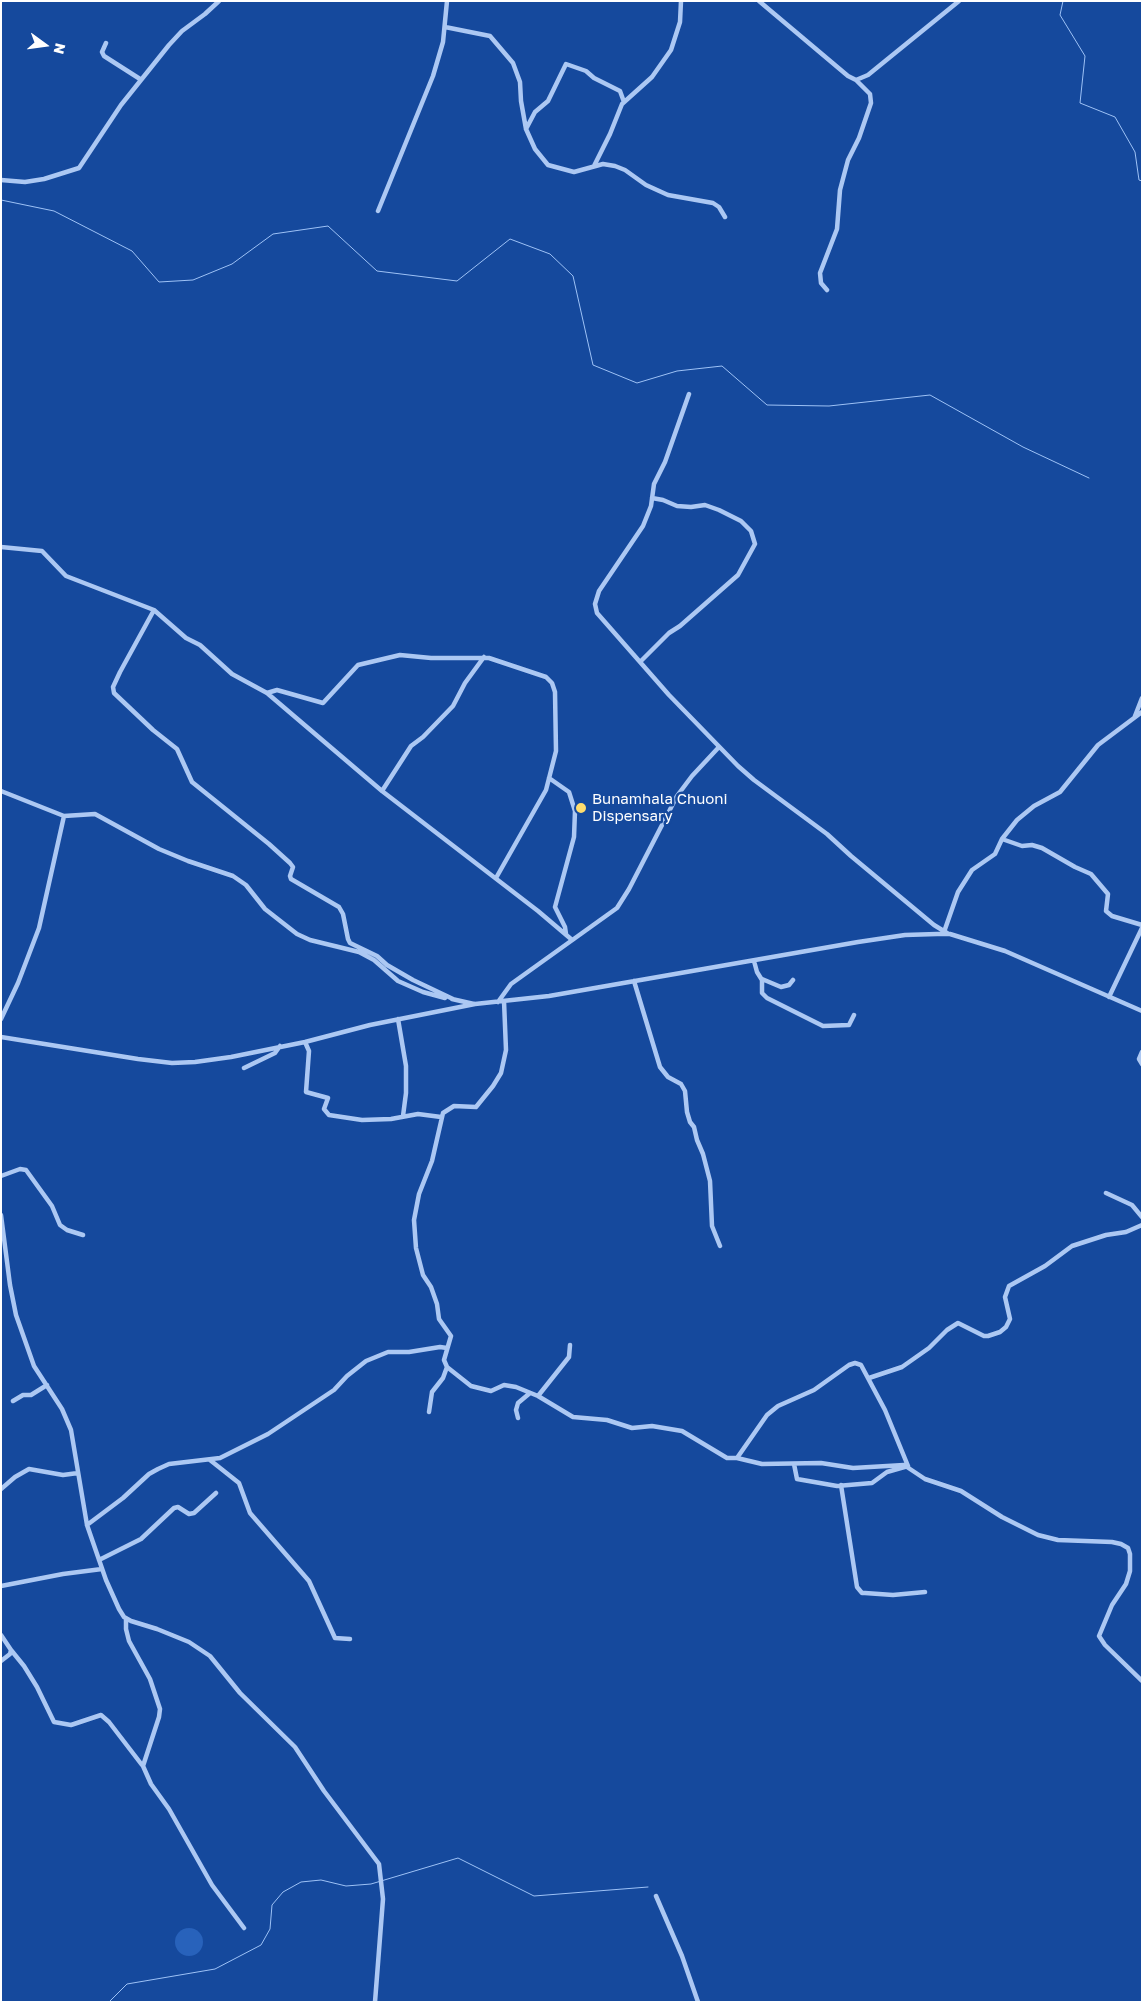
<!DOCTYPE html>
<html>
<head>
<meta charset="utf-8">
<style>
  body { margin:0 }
  #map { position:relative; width:1143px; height:2003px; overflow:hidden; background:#15499d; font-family:"Golos Text",sans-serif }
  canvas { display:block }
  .frame { position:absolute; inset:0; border:2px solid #fff; pointer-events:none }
  .north { position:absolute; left:20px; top:20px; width:50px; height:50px; -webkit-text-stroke:4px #15499d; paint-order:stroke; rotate:104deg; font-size:14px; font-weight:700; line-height:20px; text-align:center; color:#fff }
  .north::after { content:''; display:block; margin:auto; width:18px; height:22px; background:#fff; clip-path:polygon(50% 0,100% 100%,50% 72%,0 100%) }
</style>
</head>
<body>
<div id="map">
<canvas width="1143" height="2003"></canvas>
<div class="frame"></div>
<div class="north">N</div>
</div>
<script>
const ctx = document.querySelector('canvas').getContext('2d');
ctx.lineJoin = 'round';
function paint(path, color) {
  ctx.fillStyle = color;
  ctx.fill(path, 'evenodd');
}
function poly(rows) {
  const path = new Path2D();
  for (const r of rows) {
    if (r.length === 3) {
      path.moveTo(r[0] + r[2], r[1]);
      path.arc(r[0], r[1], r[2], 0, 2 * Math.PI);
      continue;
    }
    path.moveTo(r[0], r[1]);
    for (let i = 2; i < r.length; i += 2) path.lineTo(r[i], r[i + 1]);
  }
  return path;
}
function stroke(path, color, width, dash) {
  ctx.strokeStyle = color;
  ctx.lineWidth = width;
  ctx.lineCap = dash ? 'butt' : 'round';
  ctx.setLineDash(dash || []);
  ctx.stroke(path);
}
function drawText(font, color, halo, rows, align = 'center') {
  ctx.font = font + ' "Golos Text",sans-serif';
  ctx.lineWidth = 5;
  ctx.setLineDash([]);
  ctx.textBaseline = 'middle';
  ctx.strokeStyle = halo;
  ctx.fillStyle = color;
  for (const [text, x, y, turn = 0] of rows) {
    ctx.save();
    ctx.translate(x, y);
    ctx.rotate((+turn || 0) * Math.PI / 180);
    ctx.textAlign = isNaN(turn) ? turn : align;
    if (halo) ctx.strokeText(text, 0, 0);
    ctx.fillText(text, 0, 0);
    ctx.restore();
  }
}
const green = poly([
  [189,1942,14]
]);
const stream = poly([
  [1063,1,1060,15,1085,56,1080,103,1115,117,1135,152,1139,180,1142,181],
  [1,200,54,211,132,251,159,282,193,280,232,264,273,234,328,226,377,271,457,281,510,239,550,254,573,276,593,365,637,383,677,371,722,366,767,405,829,406,930,395,1023,447,1089,478],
  [109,2002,127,1984,215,1969,261,1945,270,1929,272,1905,283,1892,301,1882,321,1880,346,1886,371,1884,458,1858,534,1896,648,1887]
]);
const minor = poly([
  [759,1,848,76,856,80,868,75,959,1],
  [445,27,490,36,513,63,520,82,521,101,526,129,535,149,548,165,574,172,603,164,615,166,625,170,646,185,668,195,713,203,719,207,725,217],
  [106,43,102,52,104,56,140,79],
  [526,129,535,112,548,101,566,64,586,71,594,78,620,91,624,102],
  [594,166,610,134,622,104,652,77,671,50,680,22,681,1],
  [1,180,25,182,44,179,79,168,121,105,169,45,182,31,205,14,219,1],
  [378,211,433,76,443,42,447,1],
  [827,290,821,283,820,273,837,229,840,190,848,160,859,138,871,103,870,94,856,80],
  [689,394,665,462,654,484,651,506,643,526,599,591,595,604,597,613,669,695,738,766,754,780,827,834,851,856,934,925,947,933],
  [1,547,42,551,66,576,154,610,186,638,200,645,232,674,267,693,382,791,538,911,571,939],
  [154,610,120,672,113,687,114,693,153,730,177,749,192,782,269,844,290,863,293,867,290,876,291,879,339,907,343,914,348,939,350,943,377,956,387,965,413,980,453,999],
  [640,662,669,633,680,626,738,575,755,544,751,531,741,521,719,510,705,505,691,507,677,506,663,500,652,498],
  [267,693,277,690,323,703,358,665,400,655,431,658,489,658,546,677,552,683,555,692,556,751,546,790,496,878],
  [1135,716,1142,698],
  [549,778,569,792,575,811,574,837,555,907,565,927,566,934],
  [1,791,64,816,95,814,159,849,188,861,233,876,246,885,265,909,297,934,310,940,359,952,374,960,398,981,423,992,445,998],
  [382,791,411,746,423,737,453,706,465,683,484,657],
  [1002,839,1022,846,1032,845,1042,848,1075,867,1091,874,1108,894,1106,911,1112,916,1142,925],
  [944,932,958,892,972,870,995,854,1002,839,1017,820,1034,806,1060,792,1098,745,1142,712],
  [754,961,757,972,762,980,762,993,767,998,823,1026,849,1025,854,1015],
  [762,979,781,987,789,985,793,980],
  [634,981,660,1067,668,1077,681,1084,685,1091,687,1112,690,1122,694,1127,697,1140,703,1154,710,1181,712,1226,720,1246],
  [1109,997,1142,928],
  [452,999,474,1004],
  [504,1001,506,1050,501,1073,493,1086,476,1107,454,1106,443,1113,432,1161,419,1194,414,1220,416,1248,423,1275,431,1287,437,1304,439,1319,451,1336,444,1360,447,1367,471,1386,491,1391,504,1385,516,1387,538,1396,573,1417,607,1420,632,1428,652,1426,682,1431,727,1458,737,1458,762,1464,821,1463,853,1468,904,1465,925,1479,961,1491,1002,1517,1038,1535,1058,1540,1112,1542,1121,1544,1128,1548,1130,1554,1130,1571,1126,1584,1112,1605,1099,1636,1105,1645,1142,1681],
  [498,1002,511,984,617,908,629,889,677,796,692,776,719,747],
  [1,1019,18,983,39,928,64,816],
  [398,1019,406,1066,406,1093,403,1116],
  [1,1037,138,1059,172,1063,195,1062,231,1057,305,1042,370,1025,475,1004,549,996,858,942,905,935,937,934,950,934,1005,951,1142,1011],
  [305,1042,309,1051,306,1092,328,1098,324,1109,329,1115,362,1120,391,1119,418,1114,441,1117],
  [1142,1052,1139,1059,1142,1064],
  [244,1068,275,1053,280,1046],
  [1,1176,20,1169,26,1170,52,1206,60,1225,67,1230,83,1235],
  [1106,1193,1132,1205,1142,1217],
  [1,1215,10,1285,16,1315,34,1366,62,1409,71,1430,87,1525,106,1580,119,1609,124,1617,131,1621,157,1629,189,1642,210,1656,240,1693,295,1747,324,1791,379,1864,383,1899,375,2002],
  [869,1378,902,1367,929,1348,947,1330,958,1323,984,1336,988,1336,1000,1332,1006,1327,1010,1319,1005,1297,1009,1286,1045,1266,1072,1246,1106,1235,1126,1232,1142,1225],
  [538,1396,569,1357,570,1345],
  [13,1401,23,1395,31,1395,47,1385],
  [429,1412,432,1392,443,1378,447,1367],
  [518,1418,516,1410,518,1403,530,1393],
  [737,1458,767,1415,778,1406,814,1390,849,1365,855,1363,861,1365,885,1410,908,1466,887,1472,872,1483,837,1486,797,1479,794,1464],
  [210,1460,239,1483,250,1513,309,1581,335,1638,350,1639],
  [841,1485,857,1587,862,1593,865,1593,893,1595,925,1592],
  [1,1489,15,1477,29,1469,63,1475,78,1473],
  [87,1525,123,1498,149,1474,158,1469,169,1464,220,1458,268,1434,334,1390,347,1376,366,1361,388,1352,409,1352,440,1347,447,1348],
  [99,1560,141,1539,174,1508,178,1507,189,1514,194,1513,216,1493],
  [1,1586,63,1574,102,1569],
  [126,1618,126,1629,129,1641,150,1679,160,1709,159,1717,143,1766,151,1784,169,1809,212,1885,244,1928],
  [1,1635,11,1650,10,1654,1,1661],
  [11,1650,24,1666,37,1687,54,1722,71,1725,101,1715,109,1722,142,1765],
  [656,1896,682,1956,698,2002]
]);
const markers = [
  [581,808,6,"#ffdd6e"]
];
const poiNames = [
  ["Bunamhala Chuoni",592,799],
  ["Dispensary",592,816]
];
paint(green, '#2862bb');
stroke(stream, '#9ec2f6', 1);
stroke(minor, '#acc8f3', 4.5);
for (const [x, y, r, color] of markers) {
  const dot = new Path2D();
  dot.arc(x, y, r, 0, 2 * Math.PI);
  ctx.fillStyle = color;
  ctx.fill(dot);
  stroke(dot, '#15499d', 2);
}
drawText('15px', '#fff', '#15499d', poiNames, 'left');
</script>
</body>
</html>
